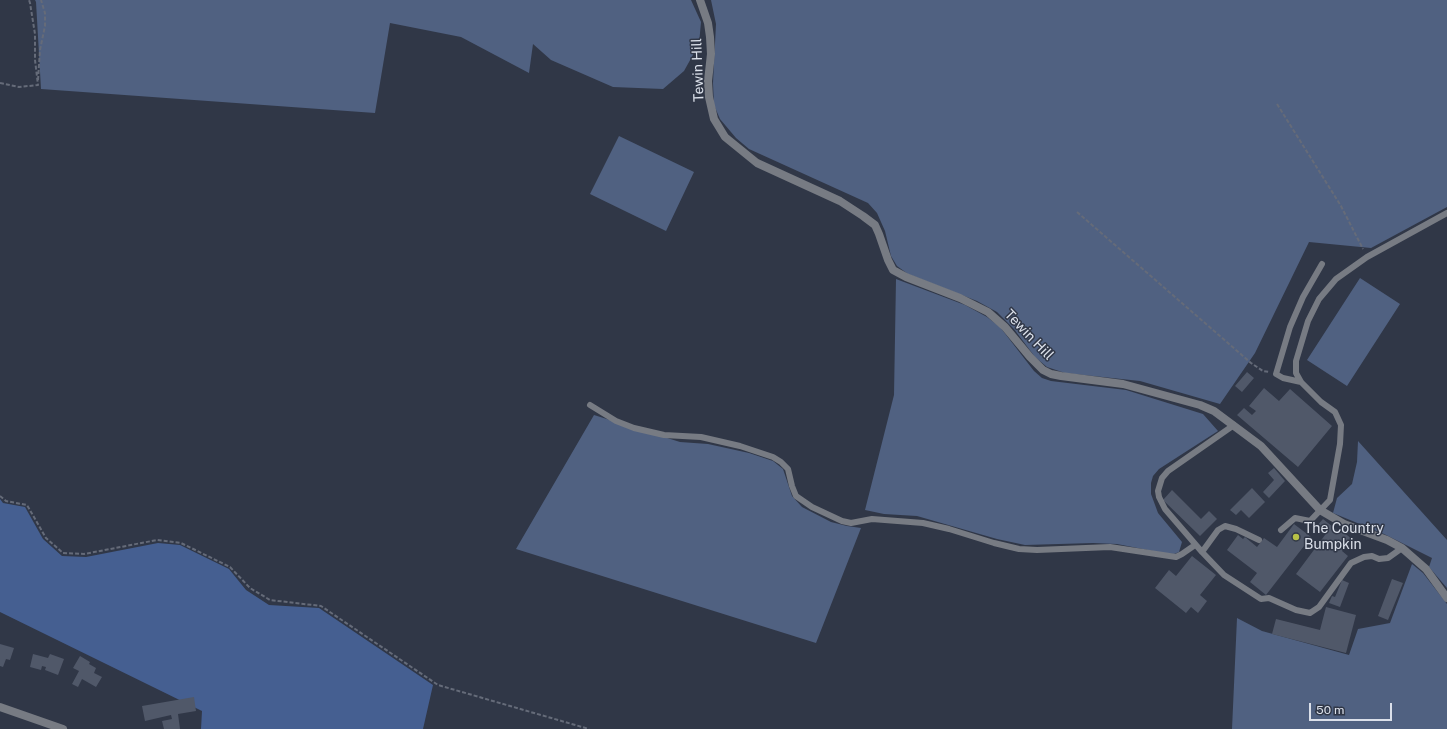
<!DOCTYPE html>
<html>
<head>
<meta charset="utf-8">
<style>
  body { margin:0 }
  #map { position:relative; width:1447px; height:729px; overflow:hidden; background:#303747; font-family:"Public Sans",sans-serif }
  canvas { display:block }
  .scale { position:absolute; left:1309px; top:703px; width:83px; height:18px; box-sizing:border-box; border:2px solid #dbe0ea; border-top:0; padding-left:5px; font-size:12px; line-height:14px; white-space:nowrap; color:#dbe0ea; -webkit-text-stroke:3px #303747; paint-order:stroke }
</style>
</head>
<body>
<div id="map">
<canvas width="1447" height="729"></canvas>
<div class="scale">50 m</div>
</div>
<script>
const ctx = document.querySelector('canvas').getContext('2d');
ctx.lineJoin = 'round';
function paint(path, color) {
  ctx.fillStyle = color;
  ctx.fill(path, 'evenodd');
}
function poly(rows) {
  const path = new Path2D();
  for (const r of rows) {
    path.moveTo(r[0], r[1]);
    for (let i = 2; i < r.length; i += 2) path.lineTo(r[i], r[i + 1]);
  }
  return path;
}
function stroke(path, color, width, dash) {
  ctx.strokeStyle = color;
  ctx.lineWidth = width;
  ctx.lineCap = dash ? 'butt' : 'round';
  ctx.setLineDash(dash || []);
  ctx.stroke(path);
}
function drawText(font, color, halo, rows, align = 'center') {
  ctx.font = font + ' "Public Sans",sans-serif';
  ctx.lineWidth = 3;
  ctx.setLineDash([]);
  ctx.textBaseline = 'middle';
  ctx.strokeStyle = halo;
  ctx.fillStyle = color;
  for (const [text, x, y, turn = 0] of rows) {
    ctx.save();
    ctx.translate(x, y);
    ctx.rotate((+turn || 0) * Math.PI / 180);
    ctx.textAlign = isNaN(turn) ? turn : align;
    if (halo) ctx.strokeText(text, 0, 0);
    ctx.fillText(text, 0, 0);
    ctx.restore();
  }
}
const green = poly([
  [35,0,691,0,701,22,699,44,684,71,663,89,613,87,551,60,533,44,529,73,461,37,390,23,375,113,41,89,36,2],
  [711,0,1447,0,1447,207,1371,248,1309,242,1255,353,1220,404,1140,381,1065,373,1047,367,1035,357,1014,329,997,312,977,301,908,274,897,266,891,256,885,231,877,213,868,203,749,149,736,138,720,119,714,105,713,83,716,24],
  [619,136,694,172,666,231,590,194],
  [1360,278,1400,304,1347,386,1307,360],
  [896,279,965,305,987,317,1000,327,1034,371,1042,378,1051,381,1126,390,1203,414,1218,431,1159,469,1153,476,1151,483,1151,494,1158,513,1182,542,1179,552,1174,554,1163,553,1117,544,1093,543,1025,545,997,539,917,516,884,514,865,510,894,395],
  [594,415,680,442,708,444,749,453,773,461,783,469,792,496,802,507,831,522,847,526,861,528,816,643,516,549],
  [1358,441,1447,540,1447,588,1429,567,1432,558,1384,534,1333,513,1337,498,1352,484,1357,462],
  [1412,564,1423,573,1447,604,1447,729,1232,729,1237,618,1262,631,1349,655,1358,629,1390,623]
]);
const forest = poly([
  [0,499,3,503,25,507,43,539,62,556,86,557,158,543,180,545,229,569,246,590,269,605,319,608,433,685,423,729,201,729,202,711,0,612]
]);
const building = poly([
  [1247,372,1254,378,1242,392,1235,386],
  [1264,388,1279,401,1290,389,1332,426,1298,467,1237,415,1244,408,1252,415,1256,411,1249,406],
  [1274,468,1285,481,1269,498,1263,492,1274,480,1268,473],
  [1252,488,1265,502,1249,518,1241,510,1236,515,1230,510],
  [1172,490,1201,519,1209,511,1217,519,1200,536,1163,500],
  [1323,519,1338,531,1339,529,1352,539,1342,551,1348,556,1320,592,1296,574,1328,531,1325,528,1322,532,1316,527],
  [1294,524,1311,537,1266,595,1250,582,1257,573,1227,550,1238,535,1243,539,1245,537,1257,547,1264,538,1277,547],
  [1192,556,1216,575,1200,595,1207,601,1198,613,1191,607,1186,613,1155,588,1169,570,1176,576],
  [1392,579,1403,583,1388,620,1378,616],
  [1342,580,1349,583,1340,607,1329,603,1332,596,1335,597],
  [1326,607,1356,615,1346,653,1272,634,1276,619,1320,630],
  [0,644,14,648,10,660,6,659,3,667,0,666],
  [33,654,48,658,50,654,64,659,58,675,45,670,46,667,42,666,41,670,30,667],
  [80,656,90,662,89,664,96,668,94,673,102,677,96,687,82,679,78,687,72,684,79,671,73,668],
  [194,697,196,711,178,714,180,729,164,729,162,721,172,719,171,715,145,721,142,706]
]);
const path = poly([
  [38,80,40,50,45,26,45,13,41,0],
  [0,83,19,87,38,85,35,60,35,34,30,3,29,0],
  [1277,104,1341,206,1363,249],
  [1077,212,1251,363,1263,371,1269,372],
  [0,496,6,501,27,505,46,538,63,553,84,554,157,540,181,543,230,567,250,588,270,600,321,606,438,685,589,729]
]);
const service = poly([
  [1301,382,1283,378,1276,374,1290,327,1303,297,1322,264],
  [590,405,616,421,634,428,664,435,701,437,740,446,773,457,781,462,788,469,792,486,796,496,812,507,842,521,851,523,872,519,923,523,949,529,994,543,1019,549,1037,550,1110,547,1176,557,1182,554,1195,545],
  [1234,425,1168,471,1162,478,1158,491,1159,497,1165,509,1202,552,1224,575,1261,599,1269,598,1296,610,1310,613,1319,607,1351,563,1364,557,1372,556,1379,559,1388,558,1402,548],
  [1281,530,1295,518,1310,521,1330,500,1340,444,1341,425,1335,412,1321,402,1301,382,1296,373,1296,361,1308,321,1319,299,1336,279,1367,257,1447,213],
  [1202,552,1218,530,1225,526,1236,529,1259,540]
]);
const minor = poly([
  [700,0,708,23,710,37,711,54,708,81,709,97,714,119,725,137,757,163,840,201,863,216,875,225,879,234,888,260,893,270,906,277,960,298,988,312,1005,327,1030,357,1043,370,1051,374,1061,376,1123,384,1200,405,1214,411,1261,446,1320,510,1344,524,1387,540,1402,548,1426,569,1447,598],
  [0,707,63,729]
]);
const markers = [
  [1296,537,4,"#b8c147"]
];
const streetNames = [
  ["Tewin Hill",698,70,-92],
  ["Tewin Hill",1029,335,46]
];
const poiNames = [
  ["The Country",1304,529],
  ["Bumpkin",1304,545]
];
paint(green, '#506181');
paint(forest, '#455f91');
paint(building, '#505869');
stroke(path, '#656b79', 2, [4, 2]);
stroke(service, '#777b83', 6);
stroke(minor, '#777b83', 8);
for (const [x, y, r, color] of markers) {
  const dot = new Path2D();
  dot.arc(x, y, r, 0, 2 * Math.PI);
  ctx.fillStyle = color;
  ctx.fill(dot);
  stroke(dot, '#303747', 1.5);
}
drawText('14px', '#dbe0ea', '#303747', streetNames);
drawText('14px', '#dbe0ea', '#303747', poiNames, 'left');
</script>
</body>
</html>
